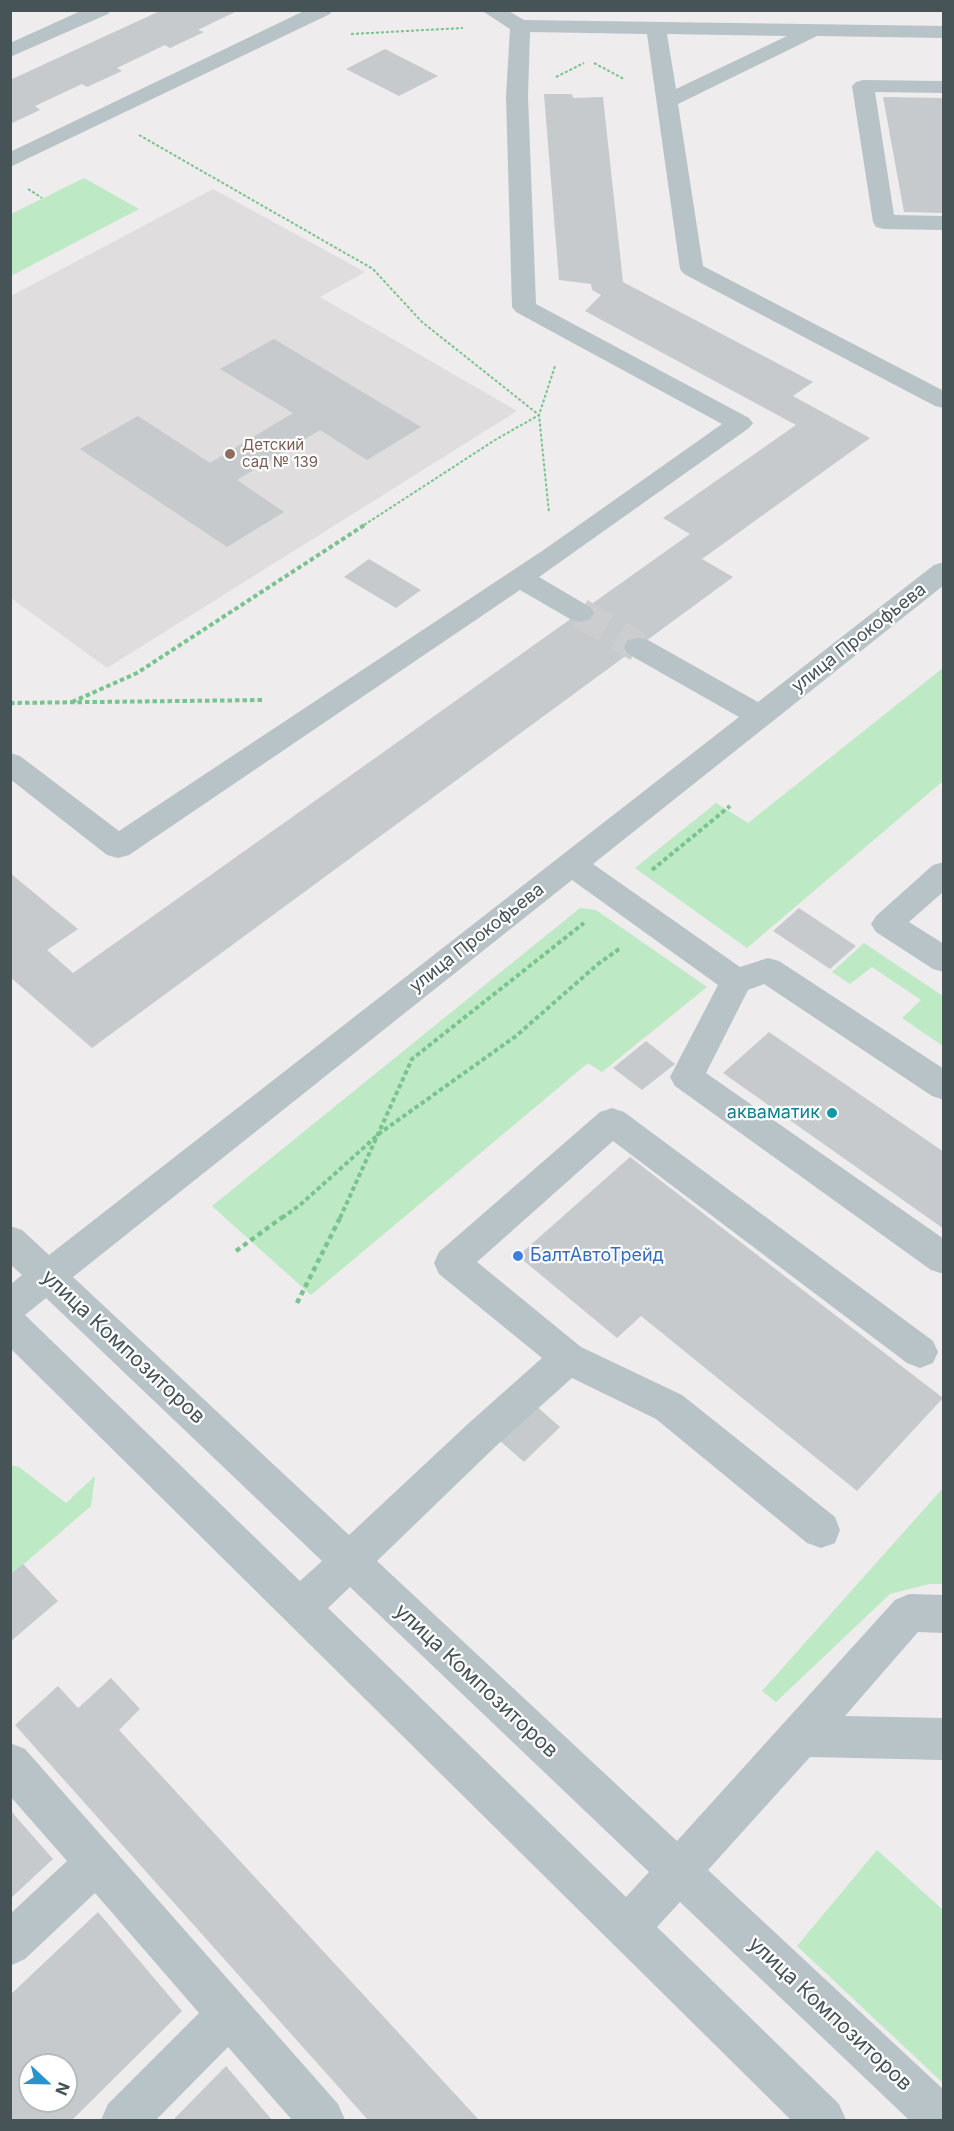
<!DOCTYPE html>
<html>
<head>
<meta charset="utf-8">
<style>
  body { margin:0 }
  #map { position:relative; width:954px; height:2131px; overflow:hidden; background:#eeecec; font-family:Inter,sans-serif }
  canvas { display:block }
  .frame { position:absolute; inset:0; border:12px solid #465357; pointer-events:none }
  .north { position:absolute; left:18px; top:2053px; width:60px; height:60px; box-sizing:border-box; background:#fff; border:2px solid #b5babc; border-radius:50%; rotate:112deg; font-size:16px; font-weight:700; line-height:24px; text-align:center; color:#465357 }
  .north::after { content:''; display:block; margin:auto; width:21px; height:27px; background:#2993cb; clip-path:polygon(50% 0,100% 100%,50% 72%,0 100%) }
</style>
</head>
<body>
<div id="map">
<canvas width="954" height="2131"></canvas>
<div class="frame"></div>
<div class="north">N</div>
</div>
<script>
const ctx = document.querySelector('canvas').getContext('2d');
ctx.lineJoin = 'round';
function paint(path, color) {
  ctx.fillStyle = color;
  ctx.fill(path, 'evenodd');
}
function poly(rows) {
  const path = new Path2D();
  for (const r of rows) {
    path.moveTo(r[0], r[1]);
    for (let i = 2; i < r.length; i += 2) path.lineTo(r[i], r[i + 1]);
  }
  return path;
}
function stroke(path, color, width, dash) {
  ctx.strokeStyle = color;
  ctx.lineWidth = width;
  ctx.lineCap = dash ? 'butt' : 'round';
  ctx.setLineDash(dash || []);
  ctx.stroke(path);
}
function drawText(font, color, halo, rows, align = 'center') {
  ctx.font = font + ' Inter,sans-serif';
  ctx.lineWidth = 4.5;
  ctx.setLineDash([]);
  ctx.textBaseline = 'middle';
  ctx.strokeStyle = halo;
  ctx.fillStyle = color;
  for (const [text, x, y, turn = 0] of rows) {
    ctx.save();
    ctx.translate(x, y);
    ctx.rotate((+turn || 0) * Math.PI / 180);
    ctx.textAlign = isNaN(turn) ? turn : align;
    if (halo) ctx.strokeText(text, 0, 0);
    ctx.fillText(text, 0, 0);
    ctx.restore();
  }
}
const education = poly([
  [213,189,365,272,320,297,517,411,107,668,11,598,11,296]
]);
const green = poly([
  [84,178,139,209,11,276,11,214],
  [943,668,943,781,747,948,635,868,716,803,748,823],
  [580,908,596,910,707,987,602,1072,588,1063,311,1295,212,1206],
  [864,943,943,996,943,1046,902,1018,921,1000,872,967,850,984,832,972],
  [10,1465,19,1467,66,1503,95,1476,91,1506,11,1575],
  [943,1488,943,1584,929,1584,890,1594,776,1702,762,1691],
  [877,1850,943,1910,943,2083,797,1946]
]);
const building = poly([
  [162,10,239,10,198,30,204,32,170,48,165,45,117,68,122,71,87,87,82,84,35,106,40,110,10,124,10,80],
  [385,49,438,76,399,96,346,69],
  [544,94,572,94,573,98,603,97,623,282,813,382,793,396,870,438,702,559,733,577,92,1048,10,977,10,873,78,929,47,950,73,973,690,534,663,518,796,425,585,311,601,295,592,290,591,284,559,280],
  [883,97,944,98,944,213,904,212],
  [274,339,421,427,367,460,320,430,237,480,284,512,227,547,80,449,138,416,210,463,293,413,220,369],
  [369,559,421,590,396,608,344,577],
  [799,908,856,946,830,969,773,931],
  [769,1032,944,1152,944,1229,723,1073],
  [646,1041,675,1064,642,1090,613,1068],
  [630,1157,943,1398,857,1491,641,1316,617,1338,518,1256],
  [535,1405,560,1427,524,1462,499,1440],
  [23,1564,58,1601,10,1642,10,1575],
  [111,1678,140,1709,119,1730,479,2120,368,2120,15,1725,58,1686,78,1708],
  [10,1810,53,1859,10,1899],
  [98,1912,182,2011,72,2120,10,2120,10,1995],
  [30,2065,66,2065,66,2101,30,2101],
  [226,2066,272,2120,173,2120]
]);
const minorTunnel = poly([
  [580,613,638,647]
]);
const pathFar2 = poly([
  [351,34,463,28],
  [594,63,624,79],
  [556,77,584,63],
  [139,135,373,269,422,322,539,415,549,513],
  [28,189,42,198],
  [364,525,495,440,539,415,555,366]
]);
const pathFar1 = poly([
  [72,702,137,673,366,524],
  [10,703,265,700],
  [652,870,730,806],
  [282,1218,300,1205,380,1133,516,1036,598,964,619,949],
  [340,1218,412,1059,584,923]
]);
const path = poly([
  [236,1251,284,1216],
  [297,1303,341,1216]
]);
const minor = poly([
  [83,10,111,10,108,14,10,57,10,43,83,10],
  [306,10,333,10,330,14,10,167,10,152,306,10],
  [481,10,507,10,524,20,944,26,944,38,817,36,678,104,703,266,944,391,944,408,935,406,684,274,680,269,647,34,530,32,528,96,536,304,749,418,753,423,749,428,539,577,590,607,594,613,590,619,580,622,570,619,520,590,129,855,118,858,107,855,10,779,10,753,20,756,119,831,545,549,722,424,516,312,512,307,506,96,510,29,481,10],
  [667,34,787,36,676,89,667,34],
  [863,80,944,81,944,93,875,92,894,215,944,216,944,230,884,229,876,227,873,222,852,86,856,82,863,80],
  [944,562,944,585,593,864,740,967,768,958,779,961,944,1069,944,1100,932,1096,764,984,748,990,706,1073,944,1239,944,1274,931,1270,675,1086,670,1077,718,985,572,880,73,1277,349,1535,470,1422,542,1358,439,1274,434,1263,439,1252,600,1112,612,1108,624,1112,933,1341,938,1352,933,1363,920,1368,907,1363,613,1141,477,1262,581,1347,682,1395,835,1517,840,1530,835,1543,821,1548,807,1543,656,1419,572,1378,496,1446,377,1561,677,1841,895,1600,909,1594,944,1595,944,1633,918,1632,845,1716,944,1718,944,1760,810,1757,708,1870,944,2090,944,2120,909,2120,680,1902,657,1927,839,2104,846,2120,791,2120,10,1348,10,1285,22,1275,10,1264,10,1226,22,1230,49,1255,739,717,628,654,624,647,628,640,638,638,648,640,758,702,934,565,944,562],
  [46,1298,322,1561,300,1581,25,1315,46,1298],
  [350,1587,649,1872,626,1897,328,1608,350,1587],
  [944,862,944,891,909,922,944,944,944,972,933,969,876,932,871,924,876,916,933,865,944,862],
  [10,1743,25,1749,338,2104,345,2120,292,2120,228,2047,156,2120,101,2120,108,2104,199,2013,95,1893,25,1959,10,1966,10,1914,67,1861,10,1796,10,1743]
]);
const markers = [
  [230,454,6,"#8d6e63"],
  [832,1113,6,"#0f9aa8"],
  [518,1256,6,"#3f7fe0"]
];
const farEducationnames = [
  ["Детский",242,445],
  ["сад № 139",242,462]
];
const streetNames = [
  ["улица Прокофьева",859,638,-38],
  ["улица Прокофьева",477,938,-38]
];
const cultureNames = [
  ["акваматик",820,1113]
];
const shopNames = [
  ["БалтАвтоТрейд",530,1256]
];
const nearStreetnames = [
  ["улица Композиторов",123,1347,43],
  ["улица Композиторов",476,1681,43],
  ["улица Композиторов",830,2014,43]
];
paint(education, '#dfdddd');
paint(green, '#bde9c4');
paint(building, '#c6cacd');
stroke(minorTunnel, '#cccdce', 30, [30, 15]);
stroke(pathFar2, '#78c38e', 2, [3, 2]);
stroke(pathFar1, '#78c38e', 4, [4.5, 3]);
stroke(path, '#78c38e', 4.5, [5, 4]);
paint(minor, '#b8c3c7');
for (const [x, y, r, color] of markers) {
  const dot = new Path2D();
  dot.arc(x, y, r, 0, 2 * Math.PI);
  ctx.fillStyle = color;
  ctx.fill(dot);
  stroke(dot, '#fff', 2);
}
drawText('15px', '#785e54', '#fff', farEducationnames, 'left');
drawText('18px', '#465357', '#fff', streetNames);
drawText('18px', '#0d838f', '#fff', cultureNames, 'right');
drawText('18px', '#366cbe', '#fff', shopNames, 'left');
drawText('21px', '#465357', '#fff', nearStreetnames);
</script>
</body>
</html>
